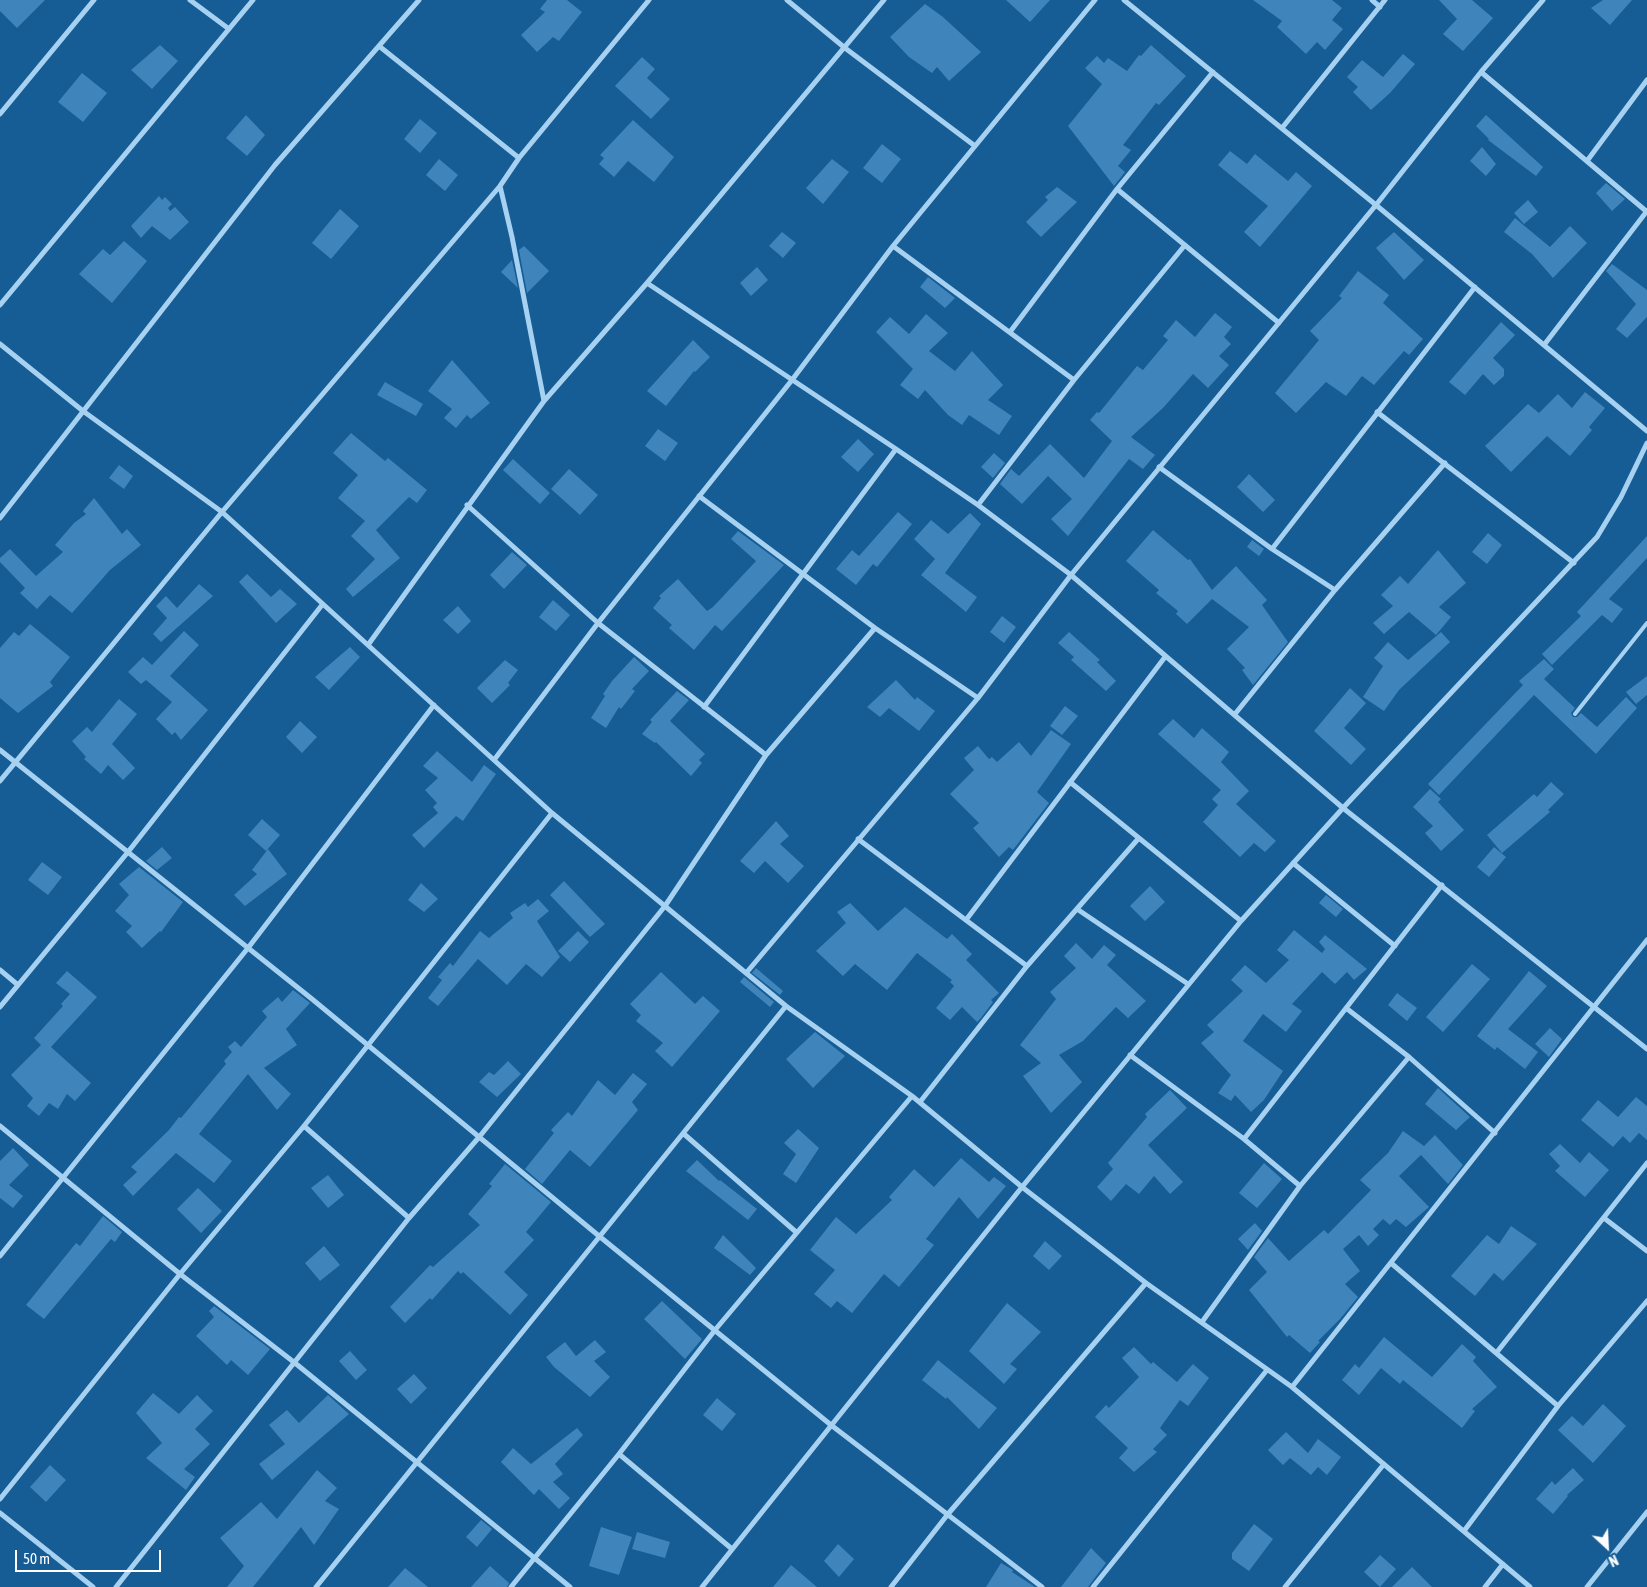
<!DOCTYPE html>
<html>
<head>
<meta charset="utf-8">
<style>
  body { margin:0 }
  #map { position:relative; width:1647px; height:1587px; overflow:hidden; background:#165c95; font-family:"Asap Condensed",sans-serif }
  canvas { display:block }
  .north { position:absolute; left:1582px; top:1522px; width:50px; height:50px; -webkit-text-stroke:4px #165c95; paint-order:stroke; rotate:155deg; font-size:14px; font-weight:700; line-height:20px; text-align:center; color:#fff }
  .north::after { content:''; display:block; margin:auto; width:18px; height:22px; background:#fff; clip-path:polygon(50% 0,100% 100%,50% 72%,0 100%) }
  .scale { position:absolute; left:15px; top:1550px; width:146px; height:22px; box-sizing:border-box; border:2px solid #fff; border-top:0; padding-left:6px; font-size:15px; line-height:18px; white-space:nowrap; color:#fff; -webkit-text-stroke:4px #165c95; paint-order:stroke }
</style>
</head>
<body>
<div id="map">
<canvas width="1647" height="1587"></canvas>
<div class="north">N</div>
<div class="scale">50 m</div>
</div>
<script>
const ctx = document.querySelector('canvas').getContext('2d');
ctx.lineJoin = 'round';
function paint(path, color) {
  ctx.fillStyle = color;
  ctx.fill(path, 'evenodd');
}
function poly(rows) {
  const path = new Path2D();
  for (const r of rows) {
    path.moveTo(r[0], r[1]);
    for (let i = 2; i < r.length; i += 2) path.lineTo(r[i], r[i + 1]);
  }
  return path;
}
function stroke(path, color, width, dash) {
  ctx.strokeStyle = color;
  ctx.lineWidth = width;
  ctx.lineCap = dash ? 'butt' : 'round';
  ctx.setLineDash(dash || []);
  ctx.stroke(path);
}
const building = poly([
  [0,0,45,0,17,28,0,11],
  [547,0,567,0,582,12,559,41,553,37,537,52,521,35,545,12,540,9],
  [1006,0,1050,0,1030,22],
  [1253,0,1332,0,1342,8,1332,20,1343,29,1325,50,1317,42,1306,54,1277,27,1282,21],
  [1439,0,1472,0,1493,18,1463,51,1443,34,1457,19],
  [1603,0,1632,0,1610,25,1591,8],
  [925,4,943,17,981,52,949,81,937,67,932,73,909,57,890,37],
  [160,45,178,61,152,89,131,70],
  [1151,45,1186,76,1159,105,1156,103,1123,145,1131,150,1118,166,1125,172,1114,186,1068,126,1102,84,1085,68,1097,56,1104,63,1108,58,1127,71,1139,55,1141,56],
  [1403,54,1415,64,1390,93,1371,110,1353,92,1358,87,1347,77,1362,60,1383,77],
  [642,57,655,69,647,78,670,99,651,119,615,86],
  [82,73,107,93,83,122,58,102],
  [246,115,265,135,247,156,226,138],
  [1486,115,1543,167,1536,176,1488,140,1489,139,1476,126],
  [420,119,437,133,420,153,404,139],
  [633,120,674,157,654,182,628,161,614,177,599,164,604,158,600,155],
  [882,144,901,159,882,183,863,168],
  [1482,147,1496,164,1486,176,1470,161],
  [1230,151,1247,164,1255,154,1288,181,1296,172,1312,186,1260,247,1244,232,1268,206,1218,165],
  [439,159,458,175,445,191,426,175],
  [832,159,849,172,823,204,806,188],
  [1606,183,1625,199,1612,211,1596,193],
  [1057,187,1077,202,1041,237,1026,222,1048,200,1045,197],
  [159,196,162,200,165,197,172,204,168,208,170,211,175,207,189,222,170,240,152,226,141,238,131,226],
  [1528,200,1538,212,1524,224,1514,213],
  [340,209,359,226,331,259,312,243],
  [1515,218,1550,247,1570,226,1587,243,1553,278,1532,254,1504,232],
  [782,232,796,243,783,258,769,246],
  [1394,232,1424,260,1404,280,1376,248],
  [124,241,147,261,112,303,79,274,103,249,110,255],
  [524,246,549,271,527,293,519,250],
  [512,260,518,288,501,272],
  [1612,264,1647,290,1647,317,1627,338,1616,329,1636,304,1606,271],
  [757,267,768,280,751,296,740,283],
  [1358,271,1389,295,1383,303,1423,339,1409,355,1404,351,1374,385,1362,376,1346,396,1326,382,1296,413,1275,393,1319,340,1310,331,1342,298,1339,296],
  [928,277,955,298,945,308,920,287],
  [1215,313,1232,327,1224,337,1231,344,1219,356,1229,365,1208,388,1193,374,1163,408,1131,437,1155,455,1143,469,1129,459,1068,536,1051,519,1072,499,1048,476,1022,504,1000,484,1011,469,1019,476,1050,444,1084,478,1112,441,1090,420,1097,412,1099,413,1137,366,1143,370,1168,340,1163,336,1176,320,1195,337],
  [926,314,948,333,929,351,955,371,972,351,1003,385,988,400,1012,416,999,435,969,415,962,425,948,415,925,390,918,399,900,385,913,369,876,332,890,317,909,334],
  [1501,322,1515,335,1493,358,1504,369,1504,376,1494,385,1483,374,1465,395,1449,382],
  [693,340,710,357,695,372,694,371,666,406,647,391],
  [452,360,490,403,471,419,467,415,456,428,444,418,452,409,428,391],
  [385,382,423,404,416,416,377,395],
  [1585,392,1605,408,1589,427,1592,430,1570,456,1547,436,1511,472,1485,446,1528,404,1539,413,1558,394,1572,408],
  [658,429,678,443,665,461,645,446],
  [351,433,385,461,388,458,427,490,417,503,409,497,376,530,400,558,353,597,346,589,375,559,351,536,365,521,338,498,358,475,333,453],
  [858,439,874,454,858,472,841,457],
  [994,453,1005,463,993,478,981,467],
  [513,459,550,493,540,504,503,470],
  [119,465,133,476,124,489,109,478],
  [569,469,598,495,580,515,551,489],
  [1249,474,1275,500,1263,512,1237,487],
  [94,498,122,534,127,529,141,545,110,570,72,613,50,595,37,609,20,593,25,588,0,562,0,558,10,549,36,576,63,552,55,545,74,523,86,514,83,511],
  [898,512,912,524,877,567,873,564,856,585,836,569,852,550,859,556],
  [970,513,981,524,945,573,977,597,966,612,921,575,935,559,914,539,931,520,948,534],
  [1153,530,1188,560,1190,559,1212,590,1236,566,1267,600,1262,605,1288,642,1253,685,1242,670,1245,668,1227,649,1249,627,1212,599,1187,624,1176,614,1178,611,1156,593,1159,590,1126,561],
  [738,531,784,565,722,631,715,625,694,650,669,628,672,625,653,608,661,598,659,596,678,579,707,611,713,607,756,561,731,539],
  [1488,533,1502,545,1487,564,1472,552],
  [1647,536,1647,558,1609,599,1623,609,1612,623,1602,615,1552,665,1542,654,1581,616,1577,612],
  [1252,540,1264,549,1259,556,1247,547],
  [1438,550,1466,583,1439,607,1451,617,1436,635,1409,612,1384,634,1373,623,1393,606,1381,595,1400,576,1408,584],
  [512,552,527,565,504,589,490,575],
  [247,574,271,597,280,589,297,604,276,623,239,582],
  [199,584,213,596,161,642,153,634,167,618,156,606,166,596,177,608],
  [553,600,570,615,556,631,539,617],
  [458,606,471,621,458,634,443,620],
  [1002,616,1016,627,1004,643,990,632],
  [30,624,70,657,50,682,53,686,18,713,0,698,0,648,14,632,19,636],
  [184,631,199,645,170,676,208,710,181,740,175,732,172,735,156,719,172,702,146,680,141,684,128,672,143,657,152,665],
  [1069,632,1100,660,1097,662,1116,681,1106,691,1071,660,1074,657,1058,643],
  [1441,632,1450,642,1399,690,1384,711,1363,697,1383,666,1374,658,1388,642,1408,660],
  [350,647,360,657,329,690,315,677],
  [634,657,649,671,632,689,635,691,621,709,619,707,606,728,591,718,605,696,603,694,612,681],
  [1544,659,1554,669,1544,679,1575,708,1571,713,1573,717,1577,717,1581,713,1597,727,1626,697,1637,708,1596,754,1534,695,1439,795,1428,784,1523,685,1519,681],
  [505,660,518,670,508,683,510,685,492,703,477,688],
  [1647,676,1647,695,1636,704,1626,692],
  [896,680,915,700,917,697,935,711,919,731,889,708,880,717,867,707],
  [1350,688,1366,703,1344,728,1366,749,1351,765,1314,731],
  [677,691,689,700,670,721,705,754,699,760,702,763,691,776,656,742,655,743,642,734,652,722,650,720],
  [119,699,137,714,112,744,135,768,123,780,108,765,101,774,84,759,86,757,72,741,87,727,92,732],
  [1065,706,1078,716,1062,735,1050,726],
  [1173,719,1194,738,1202,728,1229,752,1221,762,1249,791,1236,804,1276,841,1265,852,1254,843,1240,857,1203,822,1218,805,1212,799,1221,790,1158,734],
  [300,721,317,737,302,753,286,737],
  [1051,730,1071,744,1037,792,1049,803,1013,850,1009,847,999,857,973,828,979,823,950,794,974,770,964,758,978,746,989,759,992,757,997,762,1019,742,1031,756],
  [437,751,472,782,484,765,496,774,463,821,456,816,424,848,412,835,438,813,433,807,437,803,425,790,438,778,423,766],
  [1551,782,1564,794,1548,810,1550,812,1502,853,1487,835,1534,794,1537,797],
  [1430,789,1441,799,1438,802,1464,830,1441,851,1425,833,1433,826,1413,807],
  [262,819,280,835,266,851,248,835],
  [776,821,789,836,780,844,804,866,788,883,765,861,754,873,740,861],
  [162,847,172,858,157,870,146,861],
  [1494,847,1506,857,1489,877,1477,867],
  [268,849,287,874,245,906,234,895,257,874,252,870],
  [42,862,62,877,48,895,28,880],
  [139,867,183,902,161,932,160,931,142,948,126,932,132,926,115,911,129,895,119,884],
  [564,881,605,924,590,937,550,895],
  [421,883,438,899,424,912,408,900],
  [1150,886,1165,902,1145,921,1130,906],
  [1326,895,1343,909,1336,917,1319,903],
  [538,899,549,911,537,921,560,957,542,977,526,964,507,985,478,959,438,1006,428,998,442,980,438,977,450,963,453,966,480,931,489,938,513,918,510,913,525,903,528,907],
  [850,903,878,931,905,907,947,939,952,934,972,954,966,960,999,993,991,1000,993,1002,981,1018,977,1022,962,1007,950,1020,936,1008,954,986,950,982,952,980,917,953,887,990,855,964,843,976,816,951,846,923,837,912],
  [1294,930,1322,953,1325,949,1319,942,1325,935,1367,969,1354,980,1347,972,1335,984,1322,972,1292,1004,1302,1011,1286,1032,1263,1014,1243,1041,1283,1071,1264,1100,1251,1112,1235,1095,1231,1101,1218,1093,1231,1075,1201,1043,1214,1032,1207,1025,1243,991,1231,980,1245,965,1266,983,1289,960,1277,950],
  [578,931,589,942,570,962,558,951],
  [1076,943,1092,959,1104,945,1116,955,1107,965,1146,1001,1128,1018,1116,1007,1083,1041,1059,1055,1082,1082,1051,1113,1023,1076,1041,1063,1020,1045,1056,999,1050,992,1076,968,1064,956],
  [1472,964,1490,979,1443,1032,1426,1017],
  [756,968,783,991,780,995,752,973],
  [67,971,97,997,51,1047,91,1083,75,1101,67,1094,58,1109,49,1103,39,1116,27,1106,33,1098,11,1075,41,1045,34,1038,63,1006,61,1004,70,994,56,983],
  [1529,971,1547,986,1508,1029,1538,1052,1525,1069,1497,1047,1495,1050,1477,1036],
  [661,972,695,1004,703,996,720,1011,672,1067,655,1051,663,1043,636,1021,641,1015,630,1004],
  [744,977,774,1002,770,1007,740,982],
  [293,990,310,1003,286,1029,297,1045,264,1068,291,1094,277,1110,248,1074,199,1134,232,1161,214,1183,176,1153,133,1196,123,1185,137,1172,131,1167,169,1130,179,1117,181,1118,226,1064,224,1061,232,1052,228,1047,235,1041,241,1047,267,1017,262,1011,278,997,282,1002],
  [1397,993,1417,1008,1407,1021,1388,1005],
  [1550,1028,1562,1039,1549,1057,1535,1044],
  [815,1032,845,1056,813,1088,786,1059],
  [508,1061,521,1074,497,1097,479,1082,489,1072,494,1075],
  [633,1073,647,1084,632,1102,638,1110,590,1167,570,1150,542,1184,525,1169,554,1133,551,1130,568,1112,572,1116,598,1080,615,1095],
  [1438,1088,1470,1117,1456,1130,1425,1104],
  [1170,1090,1187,1108,1148,1145,1183,1182,1170,1194,1154,1176,1139,1194,1126,1184,1111,1201,1097,1187,1113,1169,1108,1163,1147,1117,1145,1114],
  [1636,1097,1647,1106,1647,1140,1639,1133,1630,1143,1623,1136,1613,1147,1581,1120,1598,1100,1618,1117],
  [798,1129,819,1148,796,1183,783,1174,796,1154,784,1143],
  [1403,1131,1424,1146,1435,1135,1463,1165,1448,1184,1421,1155,1399,1176,1429,1207,1406,1227,1396,1219,1390,1225,1383,1219,1373,1229,1379,1235,1368,1246,1359,1235,1343,1249,1360,1271,1345,1284,1358,1297,1340,1319,1318,1341,1320,1342,1310,1353,1289,1335,1287,1337,1249,1290,1267,1272,1254,1257,1268,1238,1289,1261,1324,1230,1328,1234,1371,1190,1360,1180,1388,1153],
  [1560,1144,1580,1163,1589,1152,1609,1170,1585,1197,1555,1171,1560,1166,1549,1154],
  [13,1148,29,1165,9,1185,23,1196,13,1208,0,1198,0,1161],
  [961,1158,989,1182,994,1177,1006,1186,978,1219,959,1197,926,1239,934,1245,899,1287,884,1274,852,1313,837,1301,831,1308,814,1294,835,1270,810,1250,836,1217,856,1234,892,1200,889,1197,914,1169,934,1187],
  [697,1160,719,1181,720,1180,757,1209,748,1220,686,1171],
  [1264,1163,1282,1179,1257,1208,1239,1193],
  [505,1164,551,1202,526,1232,534,1240,504,1272,528,1295,510,1315,463,1272,461,1274,458,1271,432,1300,430,1298,405,1323,390,1307,430,1265,433,1267,480,1225,468,1214,492,1186,489,1184],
  [328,1175,344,1195,328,1208,311,1188],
  [198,1188,222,1211,201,1233,177,1209],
  [103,1216,122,1232,115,1242,111,1239,44,1319,26,1305,76,1243,80,1246],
  [1255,1223,1262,1231,1248,1250,1238,1239],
  [1511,1226,1537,1244,1503,1281,1494,1273,1475,1296,1451,1276,1487,1235,1499,1244],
  [723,1235,756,1268,750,1275,714,1248],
  [1045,1241,1062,1256,1049,1270,1033,1256],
  [324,1246,340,1265,320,1281,305,1263],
  [662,1301,702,1339,685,1359,644,1319],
  [1007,1303,1041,1332,1010,1364,1017,1369,1004,1384,969,1351],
  [214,1306,270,1349,248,1375,231,1360,227,1365,196,1336,214,1317,209,1311],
  [1384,1337,1432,1377,1462,1344,1476,1357,1473,1361,1497,1387,1472,1409,1475,1411,1462,1428,1403,1380,1400,1384,1381,1368,1359,1395,1342,1380,1355,1364,1359,1368],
  [595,1340,606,1352,594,1361,610,1377,590,1397,554,1367,546,1357,565,1342,576,1356],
  [1134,1347,1151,1364,1153,1362,1177,1382,1193,1364,1209,1378,1188,1406,1180,1400,1160,1428,1167,1435,1153,1449,1157,1452,1134,1472,1119,1458,1128,1448,1095,1417,1106,1405,1109,1408,1139,1377,1122,1358],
  [350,1351,367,1370,356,1380,339,1361],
  [938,1360,997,1408,979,1429,947,1397,946,1399,922,1380],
  [414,1374,427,1388,411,1404,397,1389],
  [153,1393,179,1414,197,1395,213,1411,195,1429,210,1444,184,1469,195,1477,186,1490,146,1458,162,1443,136,1413],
  [328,1395,349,1414,272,1480,259,1464,285,1444,269,1425,287,1410,299,1423],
  [717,1398,736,1414,722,1431,703,1415],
  [1603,1404,1626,1426,1593,1463,1558,1430,1572,1416,1583,1426],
  [577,1428,583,1435,555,1464,563,1474,553,1482,570,1498,559,1509,539,1489,534,1495,501,1462,513,1448,531,1464],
  [1286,1432,1308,1453,1318,1439,1341,1457,1327,1475,1318,1467,1311,1475,1290,1458,1283,1465,1268,1450],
  [50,1465,66,1480,46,1502,30,1487],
  [1573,1468,1584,1480,1567,1495,1568,1496,1553,1514,1536,1499,1552,1481,1555,1485],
  [317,1470,337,1488,325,1501,339,1509,314,1545,301,1527,253,1587,227,1587,244,1566,220,1538,261,1502,277,1519],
  [481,1520,492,1529,477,1547,466,1537],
  [1254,1524,1273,1539,1249,1571,1232,1559,1232,1553],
  [601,1527,632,1537,619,1575,589,1566],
  [637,1532,670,1542,665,1558,632,1549],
  [838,1544,854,1559,839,1577,824,1561],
  [1091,1548,1106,1563,1088,1587,1061,1587],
  [1380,1555,1396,1569,1380,1587,1364,1572],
  [1001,1563,1013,1570,1012,1572,1035,1587,986,1587],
  [791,1565,817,1587,773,1587],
  [490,1566,509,1583,507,1587,471,1587],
  [1412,1567,1432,1587,1392,1587],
  [405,1568,428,1587,388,1587]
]);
const service = poly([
  [1575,714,1647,623]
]);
const minor = poly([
  [190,0,229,29],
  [787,0,845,48,975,146],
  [1124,0,1376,205,1647,431],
  [1372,0,1380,7],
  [379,46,519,158],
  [1481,72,1646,211],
  [0,114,94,0],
  [1282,128,1385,0],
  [1587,161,1647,80],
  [1117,189,1279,323],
  [893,246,1074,380],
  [647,283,896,449,978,505,1071,575,1343,808,1647,1049],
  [0,305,253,0],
  [1010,332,1117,189,1213,72],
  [0,344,83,411,222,512,552,813,786,1006,912,1096,1022,1187,1146,1283,1292,1387,1530,1587],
  [1544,345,1647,211],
  [544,401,647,283,884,0],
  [1377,412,1574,563],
  [1159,467,1272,549,1335,590],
  [699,496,875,628,978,698],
  [467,505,598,623,766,755],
  [978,505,1074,380,1185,245],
  [0,518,275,165,419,0],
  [1272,549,1475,287],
  [368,645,544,401,512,237,500,186,519,158,649,0],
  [704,707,896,449],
  [1235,714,1335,590,1445,463],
  [0,750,312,999,599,1236,831,1425,1042,1587],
  [494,760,598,623,792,380,893,246,1095,0],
  [0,781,222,512,500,186],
  [1070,782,1241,921],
  [858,839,1027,966],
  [1293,863,1395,946],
  [1077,909,1188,984],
  [966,920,1165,657],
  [0,970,18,985],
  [747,972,978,698,1071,575,1376,205,1481,72,1543,0],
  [0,1007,128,852,322,605],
  [1346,1008,1409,1057,1495,1133],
  [1130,1055,1244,1139,1300,1186],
  [920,1102,1027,966,1138,839],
  [0,1126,180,1274,295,1363,570,1587],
  [304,1126,409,1218],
  [684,1134,796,1232],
  [1244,1139,1442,885],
  [1604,1218,1647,1251],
  [0,1256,248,948,434,705],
  [1391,1263,1558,1406],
  [1202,1322,1300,1186,1409,1057],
  [1497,1352,1647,1163],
  [1292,1387,1647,940],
  [619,1454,732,1549],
  [0,1499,180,1274,304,1126,552,813],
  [0,1513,93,1587],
  [1464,1531,1558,1406,1647,1301],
  [116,1587,409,1218,480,1136,665,906,766,755,875,628],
  [316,1587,786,1006],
  [511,1587,619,1454,715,1330,912,1096],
  [702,1587,1022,1187,1241,921,1343,808,1597,537,1621,497,1647,443],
  [891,1587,948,1514,1146,1283],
  [1093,1587,1267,1370],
  [1285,1587,1384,1464],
  [1485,1587,1503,1564],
  [1587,1587,1647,1512]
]);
paint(building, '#3f85bc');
stroke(service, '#a7d1f1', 4);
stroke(minor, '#a7d1f1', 5);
</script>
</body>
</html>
